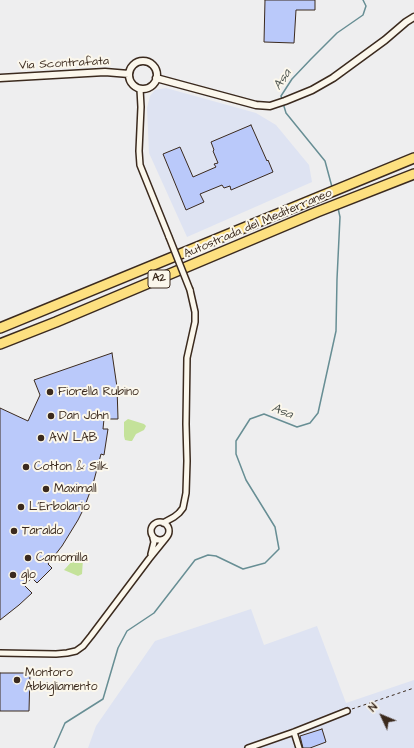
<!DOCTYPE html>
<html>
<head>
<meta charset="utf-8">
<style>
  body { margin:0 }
  #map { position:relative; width:414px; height:748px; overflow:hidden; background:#eeeeef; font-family:"Architects Daughter",sans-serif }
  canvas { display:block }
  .north { position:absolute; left:362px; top:696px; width:40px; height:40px; -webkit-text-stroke:3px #fbf7ec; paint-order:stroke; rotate:314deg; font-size:11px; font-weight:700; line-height:16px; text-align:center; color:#3b2a1e }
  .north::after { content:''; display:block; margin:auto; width:14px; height:18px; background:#3b2a1e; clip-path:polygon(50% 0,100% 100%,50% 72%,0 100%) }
</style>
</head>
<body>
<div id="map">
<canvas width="414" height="748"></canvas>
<div class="north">N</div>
</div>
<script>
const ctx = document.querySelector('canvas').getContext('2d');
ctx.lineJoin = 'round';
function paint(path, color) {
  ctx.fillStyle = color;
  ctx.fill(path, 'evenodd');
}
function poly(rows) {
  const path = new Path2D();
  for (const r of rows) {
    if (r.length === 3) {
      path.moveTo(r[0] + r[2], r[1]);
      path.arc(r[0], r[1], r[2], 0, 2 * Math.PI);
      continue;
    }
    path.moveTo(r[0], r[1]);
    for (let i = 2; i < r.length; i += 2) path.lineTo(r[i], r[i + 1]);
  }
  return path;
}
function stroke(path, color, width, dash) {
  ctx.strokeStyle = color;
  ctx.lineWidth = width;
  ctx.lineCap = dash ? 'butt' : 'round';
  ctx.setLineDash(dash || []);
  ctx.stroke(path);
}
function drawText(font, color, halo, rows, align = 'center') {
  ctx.font = font + ' "Architects Daughter",sans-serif';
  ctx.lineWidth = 4;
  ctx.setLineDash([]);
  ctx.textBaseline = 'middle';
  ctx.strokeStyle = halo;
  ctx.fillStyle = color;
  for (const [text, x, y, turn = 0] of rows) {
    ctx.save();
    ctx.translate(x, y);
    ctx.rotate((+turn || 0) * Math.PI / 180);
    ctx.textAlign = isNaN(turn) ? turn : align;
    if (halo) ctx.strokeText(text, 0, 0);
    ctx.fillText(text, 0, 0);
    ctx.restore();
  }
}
const built = poly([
  [166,88,256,113,276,125,309,165,312,182,187,237,149,153,147,108,150,96,155,90],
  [251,609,264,645,317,626,346,703,414,680,414,748,88,748,96,726,155,641]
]);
const green = poly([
  [128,419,144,424,146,426,144,430,136,434,132,441,130,441,125,440,124,436,124,422],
  [77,554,79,554,81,555,83,559,82,574,78,576,64,570,74,559]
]);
const stream = poly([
  [282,99,281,96,292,79,311,59,337,33,363,15,366,6,363,0],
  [283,103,286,113,325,161,332,187],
  [54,748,65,723,103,699,118,648,127,631,154,613,195,560,208,555,216,556,243,569,265,563,279,549,275,527,246,480,236,454,236,441,250,419,264,414,297,427,310,423,318,413,336,331,337,279,340,217,338,208]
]);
const building = poly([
  [265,0,315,0,315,10,296,10,294,43,264,42,265,0],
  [251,125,267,161,268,160,273,172,231,190,230,186,224,188,222,185,200,194,204,202,186,210,163,154,180,147,193,177,216,167,214,164,218,163,213,151,214,150,211,142,251,125],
  [112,353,117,387,118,419,104,419,103,429,108,429,104,455,101,454,93,484,84,508,78,520,62,546,48,564,52,568,37,583,32,578,24,585,32,593,19,605,0,620,0,408,28,421,40,395,34,380,112,353],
  [0,673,30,673,29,711,0,711,0,673],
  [322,729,326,742,310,748,303,748,300,736,322,729]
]);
const path = poly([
  [352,709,414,688]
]);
const minor = poly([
  [140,89,141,107,139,151,140,165,169,237],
  [160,531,9],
  [163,523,174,517,179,513,183,508,186,493,187,461,186,424,187,358,195,322,195,312,190,290],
  [151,554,154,542,153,538],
  [0,653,56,654,67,653,76,651,83,646,91,636,149,559,166,538],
  [294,732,299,748],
  [248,748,294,732,347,711]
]);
const tertiary = poly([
  [143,75,14],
  [0,78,105,72,129,74],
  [156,78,256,105,270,106,285,101,312,90,333,78,385,40,406,22,414,17]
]);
const motorway = poly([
  [0,328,414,158],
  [0,344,56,322,317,212,414,174]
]);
const minorBridge = poly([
  [169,237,190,290]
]);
const markers = [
  [50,392,4,"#3b2a1e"],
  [51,416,4,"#3b2a1e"],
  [41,438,4,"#3b2a1e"],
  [26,467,4,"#3b2a1e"],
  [46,489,4,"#3b2a1e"],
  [21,507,4,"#3b2a1e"],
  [14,531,4,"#3b2a1e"],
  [28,558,4,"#3b2a1e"],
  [13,575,4,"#3b2a1e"],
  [17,680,4,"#3b2a1e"]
];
const shields = [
  [159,279,22]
];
const shieldNames = [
  ["A2",159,279]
];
const streetNames = [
  ["Via Scontrafata",64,64,-3],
  ["Autostrada del Mediterraneo",258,224,-23]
];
const poiNames = [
  ["Fiorella Rubino",58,392],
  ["Dan John",59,416],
  ["AW LAB",49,438],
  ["Cotton & Silk",34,467],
  ["Maximall",54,489],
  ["L'Erbolario",29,507],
  ["Taraldo",22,531],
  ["Camomilla",36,558],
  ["glo",21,575],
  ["Montoro",25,673],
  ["Abbigliamento",25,687]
];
const waterNames = [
  ["Asa",283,80,-56],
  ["Asa",282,412,21]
];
paint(built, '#dee3f2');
paint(green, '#c4e29a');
stroke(stream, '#678e94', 1.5);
paint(building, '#bac9fa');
stroke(building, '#3b2a1e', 1);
stroke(minor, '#3b2a1e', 8);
stroke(tertiary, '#3b2a1e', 9);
stroke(motorway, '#3b2a1e', 12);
stroke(path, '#3b2a1e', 1, [3, 3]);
stroke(minor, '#fbf7ec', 5);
stroke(tertiary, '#fbf7ec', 6);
stroke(motorway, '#fde080', 9);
stroke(minorBridge, '#3b2a1e', 8, []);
stroke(minorBridge, '#fbf7ec', 5);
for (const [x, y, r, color] of markers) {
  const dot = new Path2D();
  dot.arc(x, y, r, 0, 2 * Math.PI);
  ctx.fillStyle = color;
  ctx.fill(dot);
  stroke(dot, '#fbf7ec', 1.5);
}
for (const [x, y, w] of shields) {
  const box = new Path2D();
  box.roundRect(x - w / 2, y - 9, w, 18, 3);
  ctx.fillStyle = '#fbf7ec';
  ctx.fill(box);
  stroke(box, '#3b2a1e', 1);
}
drawText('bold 11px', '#3b2a1e', null, shieldNames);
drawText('12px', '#3b2a1e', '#fbf7ec', streetNames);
drawText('12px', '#3b2a1e', '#fbf7ec', poiNames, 'left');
drawText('italic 13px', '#4d544f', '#fbf7ec', waterNames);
</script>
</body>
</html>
